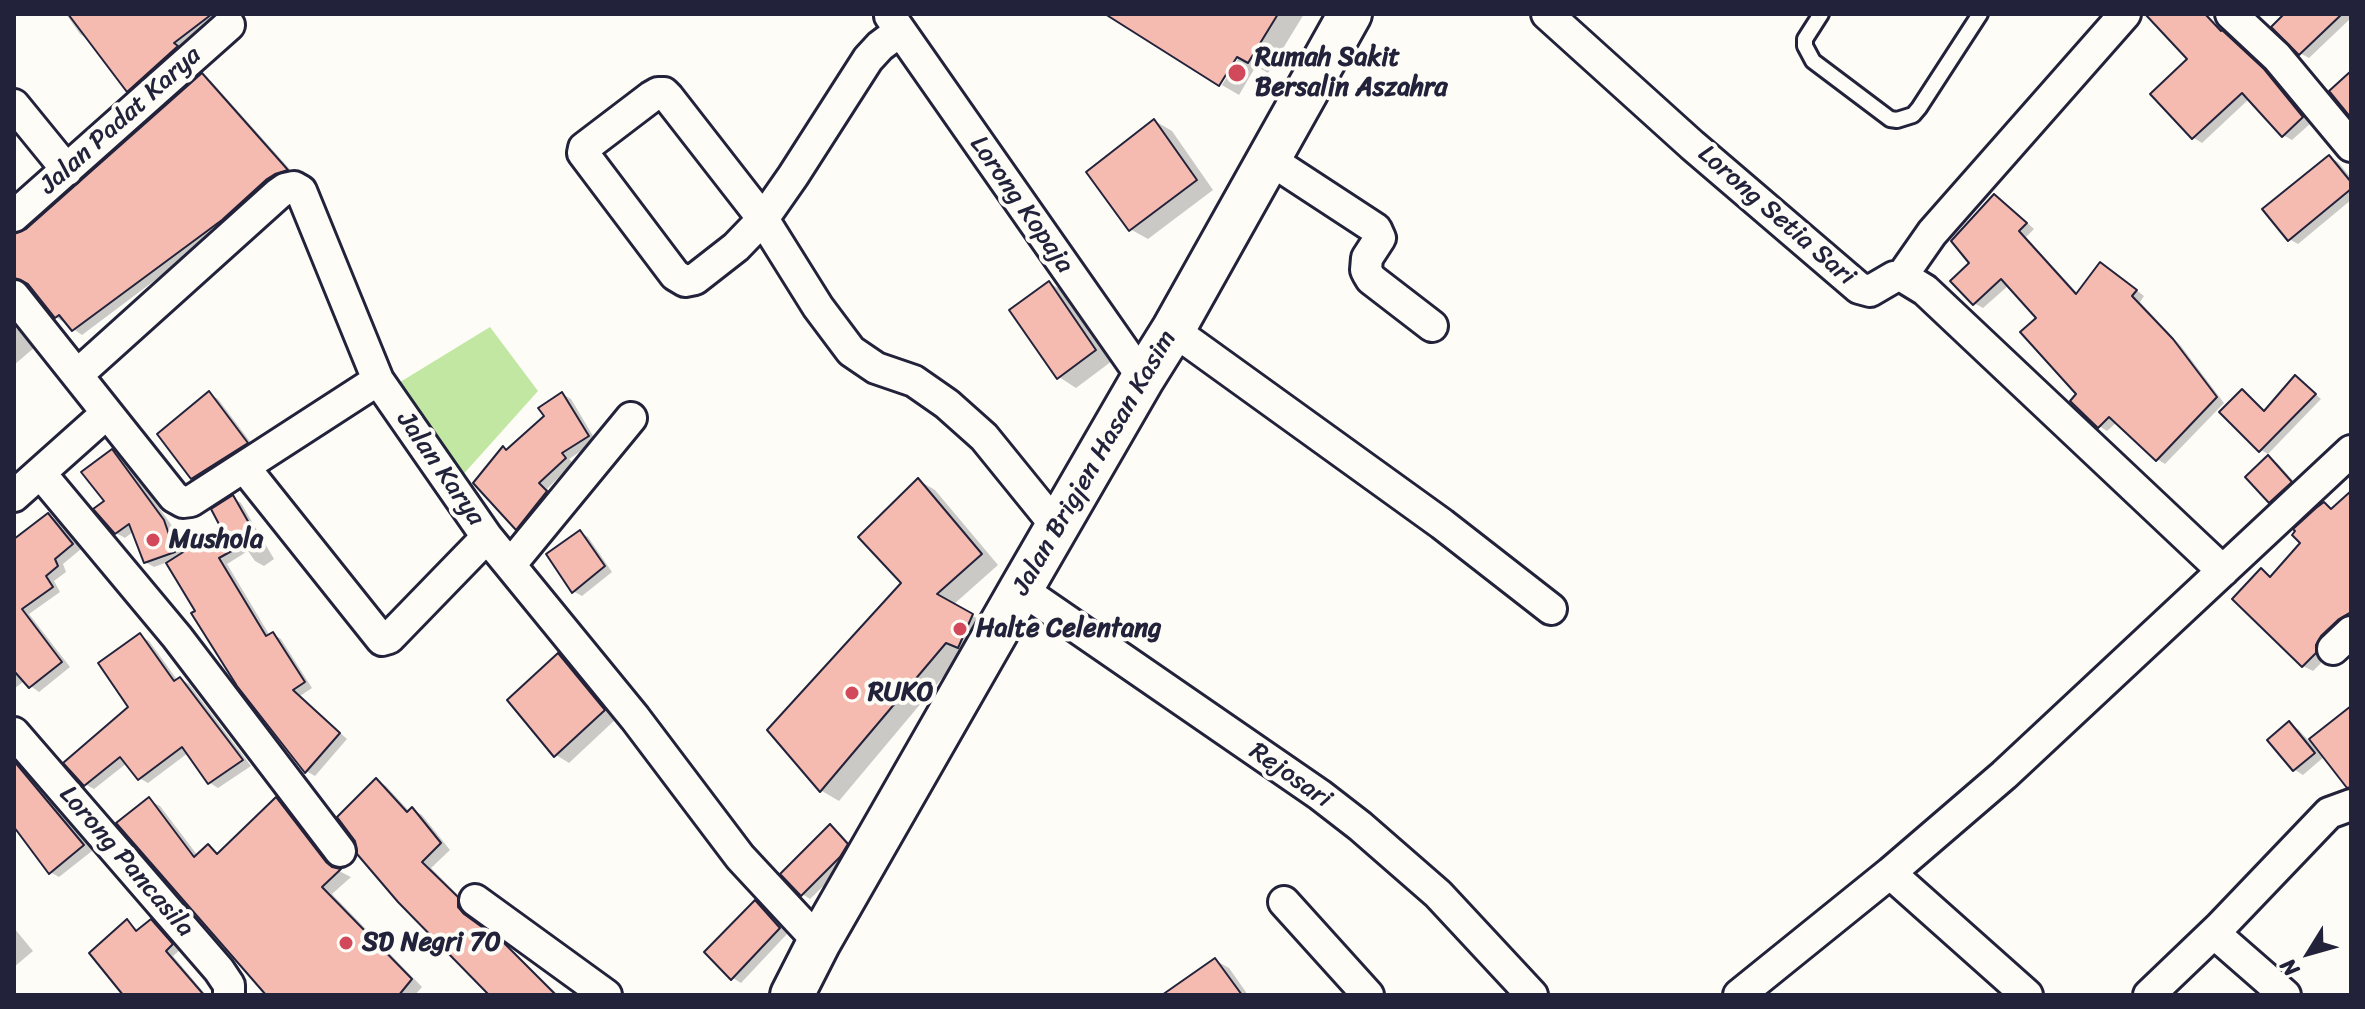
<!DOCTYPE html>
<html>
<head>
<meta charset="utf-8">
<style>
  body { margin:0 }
  #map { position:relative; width:2365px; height:1009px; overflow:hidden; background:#fdfcf7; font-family:Sriracha,sans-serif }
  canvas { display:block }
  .frame { position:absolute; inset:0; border:16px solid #22223b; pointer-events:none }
  .north { position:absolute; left:2269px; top:913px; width:80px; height:80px; -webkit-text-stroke:6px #fdfcf7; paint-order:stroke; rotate:233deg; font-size:22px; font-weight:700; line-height:32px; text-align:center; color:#22223b }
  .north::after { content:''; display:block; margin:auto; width:28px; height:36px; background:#22223b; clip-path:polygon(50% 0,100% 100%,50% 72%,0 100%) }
</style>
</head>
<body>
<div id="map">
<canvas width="2365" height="1009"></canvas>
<div class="frame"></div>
<div class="north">N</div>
</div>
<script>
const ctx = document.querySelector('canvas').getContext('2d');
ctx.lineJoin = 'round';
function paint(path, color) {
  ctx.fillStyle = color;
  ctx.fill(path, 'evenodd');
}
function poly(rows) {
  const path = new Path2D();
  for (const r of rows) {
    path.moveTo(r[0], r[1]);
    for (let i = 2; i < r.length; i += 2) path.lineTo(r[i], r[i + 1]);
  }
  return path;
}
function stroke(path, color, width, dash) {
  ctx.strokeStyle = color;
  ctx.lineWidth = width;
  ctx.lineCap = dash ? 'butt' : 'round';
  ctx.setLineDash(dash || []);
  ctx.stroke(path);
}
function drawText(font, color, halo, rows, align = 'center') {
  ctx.font = font + ' Sriracha,sans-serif';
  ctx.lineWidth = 8;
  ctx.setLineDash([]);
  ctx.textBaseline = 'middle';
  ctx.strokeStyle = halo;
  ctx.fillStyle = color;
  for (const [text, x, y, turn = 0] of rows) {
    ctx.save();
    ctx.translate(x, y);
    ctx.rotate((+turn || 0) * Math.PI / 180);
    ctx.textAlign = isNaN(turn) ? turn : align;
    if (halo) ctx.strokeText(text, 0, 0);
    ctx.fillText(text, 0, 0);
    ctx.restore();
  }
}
const green = poly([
  [490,327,538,391,460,478,397,384]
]);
const shadow = poly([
  [66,14,226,14,137,95,128,90,88,39,80,34],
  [1137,14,1304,14,1268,73,1256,66,1239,95,1222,85,1244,49],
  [2154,14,2207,14,2226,35,2273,77,2311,123,2292,140,2283,135,2249,99,2202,143,2194,138,2153,94,2190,60],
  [2287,14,2351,14,2351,18,2309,58,2300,53],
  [202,76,211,81,295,175,82,335,56,317,29,283,22,282,14,285,14,235,19,235],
  [1155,121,1172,131,1213,190,1148,239,1130,229],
  [2329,157,2338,162,2351,178,2351,200,2298,244,2289,239],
  [1995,196,2003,201,2034,229,2026,237,2078,294,2109,269,2144,296,2140,302,2181,346,2224,403,2165,464,2157,459,2117,422,2107,431,2099,426,2038,318,2009,285,1983,308,1974,303,1972,263],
  [1049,283,1067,293,1112,361,1076,388,1059,377],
  [14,321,35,347,14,365],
  [2302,382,2321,399,2268,454,2261,450,2242,391,2266,412],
  [209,394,218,399,255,448,201,483,193,478],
  [562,394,571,399,596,441,569,459,573,463,547,489,555,497,525,533,517,528,508,451,546,417],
  [112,451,121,456,173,527,182,555,224,529,233,498,241,503,274,559,264,566,255,561,248,551,227,564,270,636,273,634,281,639,312,688,300,696,347,739,315,776,306,771,198,611,168,562,154,567,145,562,134,531,125,538,116,533,106,501],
  [2268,458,2277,463,2299,487,2279,507,2270,502],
  [918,480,935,490,998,565,953,605,989,625,964,652,839,801,822,791,770,730,903,583],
  [2351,494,2351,623,2325,659,2313,671,2303,666,2262,571,2272,577,2303,543,2324,504,2333,509],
  [48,515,56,520,81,549,63,564,66,572,54,581,60,592,29,614,70,667,39,692,24,681,14,689,14,541],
  [580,532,588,537,612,572,582,596,573,591],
  [140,636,149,641,178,681,180,679,189,684,251,766,218,788,210,783,188,753,148,783,139,778,127,763,94,789,85,784,131,707],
  [559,655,572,663,617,718,569,763,556,755],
  [2351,708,2351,788,2325,756,2303,775,2295,770,2289,724,2298,729,2309,741],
  [16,765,24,770,92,851,59,877,50,872,18,829,14,832],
  [376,780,386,786,410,812,412,809,422,815,450,850,431,868,467,904,468,914,474,922,514,952,558,995,493,995],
  [277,799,288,806,337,870,351,877,332,894,422,987,415,995,271,995,261,989,258,978,149,800,160,806,198,856,208,847,220,854],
  [830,827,839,832,855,850,848,862,810,899,802,894],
  [755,902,764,907,787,934,741,983,733,978],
  [127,921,139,931,151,921,160,926,180,950,173,956,206,995,126,995],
  [14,928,33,951,14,967],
  [1215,960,1229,968,1248,995,1166,995]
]);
const building = poly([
  [68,14,212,14,174,43,178,46,127,92,68,14],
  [1105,14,1278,14,1248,63,1237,57,1219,86,1105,14],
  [2145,14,2205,14,2221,31,2222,30,2264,69,2303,117,2282,137,2242,93,2192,139,2150,94,2187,59,2145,14],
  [2284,14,2342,14,2299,55,2271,27,2284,14],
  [2351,71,2351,118,2329,91,2351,71],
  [202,73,288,170,275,174,267,179,222,220,72,331,59,315,55,318,28,284,21,280,14,278,14,234,26,229,202,73],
  [1154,119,1197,180,1129,231,1086,172,1154,119],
  [2329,155,2351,182,2351,189,2288,241,2262,209,2329,155],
  [1994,194,2027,223,2019,231,2076,294,2100,262,2137,290,2132,296,2173,339,2217,397,2156,461,2109,417,2098,428,2070,401,2076,394,2020,332,2036,318,2001,279,1973,305,1950,281,1969,263,1951,241,1994,194],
  [1049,281,1096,350,1057,379,1009,310,1049,281],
  [2295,375,2316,394,2259,452,2219,412,2242,389,2264,411,2295,375],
  [209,391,248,443,191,479,157,434,209,391],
  [562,392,589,436,562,453,566,458,539,483,547,491,516,530,473,483,503,446,506,450,544,416,538,408,562,392],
  [112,449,164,520,175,552,144,563,129,524,115,534,93,509,104,501,81,472,112,449],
  [2268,455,2292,482,2269,503,2245,477,2268,455],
  [918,478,982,554,937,594,973,614,958,648,946,643,820,792,767,730,901,583,858,537,918,478],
  [2351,491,2351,612,2339,619,2321,636,2316,645,2316,653,2302,667,2232,599,2261,568,2270,577,2300,543,2292,535,2295,531,2293,529,2316,508,2324,502,2331,509,2351,491],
  [233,495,257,537,219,558,266,636,273,632,305,682,293,690,340,733,305,773,237,686,191,613,195,611,166,563,221,528,211,509,233,495],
  [48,513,73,544,55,559,58,566,46,576,53,587,22,609,62,662,29,688,14,671,14,539,48,513],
  [580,530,605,566,572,593,546,554,580,530],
  [140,633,174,681,180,677,243,760,208,784,182,747,138,780,120,757,84,786,63,763,128,707,98,663,140,633],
  [558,653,605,710,554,757,507,700,558,653],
  [2351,706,2351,787,2347,788,2309,739,2351,706],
  [2289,721,2315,753,2293,771,2267,740,2289,721],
  [14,761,84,845,49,874,14,827,14,761],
  [376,778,407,812,412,807,441,843,422,862,458,897,458,907,464,914,504,943,556,995,489,995,398,902,357,854,355,841,337,817,376,778],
  [149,797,194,857,208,844,217,854,276,797,326,862,332,867,341,869,322,887,412,979,399,995,266,995,116,823,149,797],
  [830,824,848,844,840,857,801,896,780,874,830,824],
  [755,900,780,928,731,980,704,952,755,900],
  [127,919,136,931,151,919,173,944,166,951,204,995,123,995,89,953,127,919],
  [1215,958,1242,995,1162,995,1215,958]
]);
const lane = poly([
  [1821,14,1805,39,1805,46,1813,61,1890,119,1897,120,1913,115,1919,108,1980,14]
]);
const street = poly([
  [1547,14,1692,145,1859,288,1870,291,1894,277,1902,276,1925,290,2223,571],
  [2231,14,2277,57,2351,146],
  [890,16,1143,378],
  [900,31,880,46,868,59,793,176,763,219,736,247,695,279,685,281,675,275,583,153,584,148,651,97,658,93,664,93,668,97,763,219,818,307,851,351,876,368,914,381,947,404,984,437,1057,527],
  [14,105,67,170],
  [1269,159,1376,229,1380,238,1367,258,1366,270,1368,274,1371,279,1432,326],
  [14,216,229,25],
  [1902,276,1932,233,2125,14],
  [14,296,174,497,183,502,191,501,378,380,487,537,635,718,740,857,819,942],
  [1173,330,1442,524,1551,609],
  [77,375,278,194,285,189,294,187,301,191,378,380],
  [244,467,382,640,389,638,487,537],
  [41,474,177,637,340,851],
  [14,496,107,413],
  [511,564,631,418],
  [1021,589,1320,795,1360,826,1438,894,1532,995],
  [2333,649,2351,632],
  [14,733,219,970,229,985,229,995],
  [1890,873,2027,995],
  [475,900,606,995],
  [1284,902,1368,995],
  [2214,933,2285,995],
  [1739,995,1890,873,2004,775,2351,451],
  [2149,995,2220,927,2329,813,2351,805]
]);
const secondary = poly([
  [792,995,819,942,1021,589,1143,378,1173,330,1350,14]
]);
const markers = [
  [1237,73,10,"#d1495b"],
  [153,540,8,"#d1495b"],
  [960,629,8,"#d1495b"],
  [852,693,8,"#d1495b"],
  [346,943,8,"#d1495b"]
];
const poiNames = [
  ["Rumah Sakit",1255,58],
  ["Bersalin Aszahra",1255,88],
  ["Mushola",169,540],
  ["Halte Celentang",976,629],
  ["RUKO",868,693],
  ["SD Negri 70",362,943]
];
const streetNames = [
  ["Jalan Padat Karya",121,121,-42],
  ["Lorong Kopaja",1021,205,55],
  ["Lorong Setia Sari",1776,216,41],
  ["Jalan Brigjen Hasan Kasim",1095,463,-60],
  ["Jalan Karya",440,469,55],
  ["Rejosari",1290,776,35],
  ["Lorong Pancasila",126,862,49]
];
paint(green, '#c1e7a2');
paint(shadow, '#0003');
paint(building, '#f5bab0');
stroke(building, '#22223b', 2);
stroke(lane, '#22223b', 20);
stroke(street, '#22223b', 36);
stroke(secondary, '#22223b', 48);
stroke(lane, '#fdfcf7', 14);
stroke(street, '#fdfcf7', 30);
stroke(secondary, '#fdfcf7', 42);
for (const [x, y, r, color] of markers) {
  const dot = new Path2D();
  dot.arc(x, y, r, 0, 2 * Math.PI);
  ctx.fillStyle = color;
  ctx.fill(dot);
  stroke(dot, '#fdfcf7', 3);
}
drawText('bold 26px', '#22223b', '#fdfcf7', poiNames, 'left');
drawText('26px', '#22223b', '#fdfcf7', streetNames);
</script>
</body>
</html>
